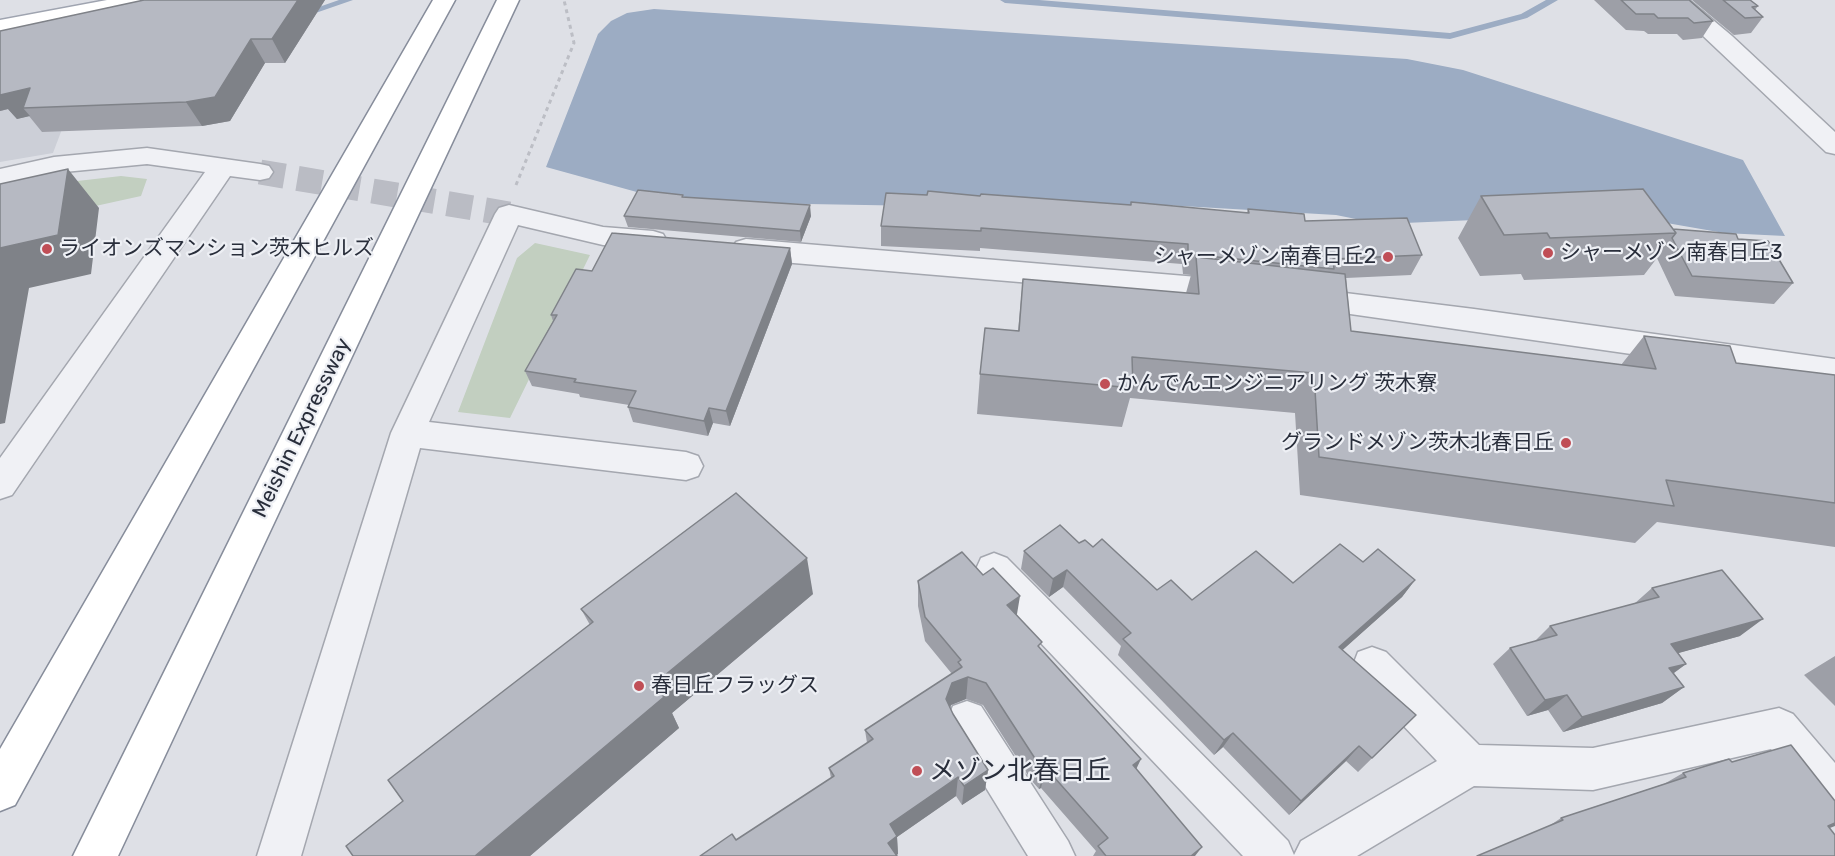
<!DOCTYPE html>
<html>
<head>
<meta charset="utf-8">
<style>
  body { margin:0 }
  canvas { display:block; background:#dee0e6 }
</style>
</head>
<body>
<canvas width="1835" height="856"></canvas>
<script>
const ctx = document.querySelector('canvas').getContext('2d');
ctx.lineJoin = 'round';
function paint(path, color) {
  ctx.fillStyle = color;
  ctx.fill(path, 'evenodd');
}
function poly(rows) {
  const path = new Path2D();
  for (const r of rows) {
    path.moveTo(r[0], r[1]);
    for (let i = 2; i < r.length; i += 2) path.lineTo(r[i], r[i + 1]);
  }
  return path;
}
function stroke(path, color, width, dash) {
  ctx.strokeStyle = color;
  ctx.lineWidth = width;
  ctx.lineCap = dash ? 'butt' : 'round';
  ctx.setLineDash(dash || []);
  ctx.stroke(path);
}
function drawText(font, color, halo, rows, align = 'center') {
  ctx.font = font + ' Rubik,"Noto Sans JP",sans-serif';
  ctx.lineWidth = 4.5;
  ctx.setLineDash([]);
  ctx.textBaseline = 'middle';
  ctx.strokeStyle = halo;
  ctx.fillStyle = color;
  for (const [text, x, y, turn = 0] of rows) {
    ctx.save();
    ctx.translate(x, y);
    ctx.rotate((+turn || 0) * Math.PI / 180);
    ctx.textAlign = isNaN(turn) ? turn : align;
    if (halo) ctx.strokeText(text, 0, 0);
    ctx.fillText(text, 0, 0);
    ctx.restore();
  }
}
const built = poly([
  [0,50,87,63,53,153,0,162]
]);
const green = poly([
  [121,176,147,179,141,196,0,227,25,187],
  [535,243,590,255,510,418,458,412,517,258]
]);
const water = poly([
  [654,9,1407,59,1463,70,1743,160,1785,236,1724,233,1615,214,1381,224,1336,215,1164,205,979,207,694,202,644,194,546,167,598,34,611,21,627,13]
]);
const stream = poly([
  [339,0,353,0,304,17,296,15,339,0],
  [1000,0,1039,0,1450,33,1521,14,1546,0,1558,0,1527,18,1450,39,1005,3,1000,0]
]);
const minorTunnel = poly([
  [260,172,509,214]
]);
const path = poly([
  [516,185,574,43,564,0]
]);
const minor = poly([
  [1665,0,1689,0,1732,36,1835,132,1835,154,1826,152,1665,0],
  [147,148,260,164,269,166,273,172,269,178,260,180,230,176,12,495,0,499,0,458,205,172,147,164,54,173,0,185,0,169,54,157,147,148],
  [509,205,603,227,653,231,663,234,667,241,663,248,653,251,603,245,518,225,429,422,686,452,698,456,703,466,698,476,686,480,420,448,301,856,257,856,391,433,495,214,499,208,509,205],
  [746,239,1233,280,1243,283,1248,290,1243,297,1233,300,746,259,736,256,732,249,736,242,746,239],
  [1305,288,1474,309,1835,359,1835,383,1294,306,1290,299,1294,292,1305,288],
  [994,553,1007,558,1288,841,1294,855,1301,841,1437,761,1358,678,1353,665,1358,652,1372,647,1386,652,1479,745,1593,748,1779,708,1793,714,1835,763,1835,817,1820,811,1771,749,1593,790,1474,786,1357,856,1243,856,981,580,976,569,981,558,994,553],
  [967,701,981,706,1068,841,1075,856,1028,856,953,734,947,720,953,706,967,701]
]);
const major = poly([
  [107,0,153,0,150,5,142,7,0,34,0,20,107,0]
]);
const highway = poly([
  [433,0,455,0,15,805,0,811,0,749,433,0],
  [497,0,519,0,118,856,73,856,497,0]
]);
const wall = poly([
  [144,0,325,0,285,63,265,63,230,121,202,126,42,132,29,116,17,119,8,109,0,111,0,31],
  [1594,0,1689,0,1713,21,1702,38,1683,40,1677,34,1648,34,1644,31,1626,30],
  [1692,0,1750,0,1758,6,1755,10,1763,17,1751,33,1734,35],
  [927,195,980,196,1247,213,1248,209,1305,221,1422,255,1411,275,1346,278,1351,331,1621,365,1644,336,1736,363,1835,375,1835,547,1657,522,1635,543,1300,495,1295,413,1130,398,1122,427,977,414,980,374,1018,331,1023,279,1186,293,1191,275,1183,274,1182,264,980,248,980,251,881,246,881,226],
  [1481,196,1673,229,1738,239,1793,283,1774,304,1675,296,1657,258,1644,275,1524,280,1521,274,1480,276,1458,238],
  [683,197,811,216,801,242,628,227,624,216],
  [790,248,792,264,730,426,713,423,708,436,633,422,628,407,629,405,580,397,579,394,532,386,525,371,553,321,551,315,592,271],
  [1079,543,1093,547,1157,590,1192,600,1293,583,1363,562,1415,580,1402,597,1342,650,1416,715,1358,772,1346,761,1289,815,1223,747,1214,755,1118,655,1121,646,1063,587,1049,597,1021,569,1024,551],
  [918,581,1017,615,1041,649,1136,769,1195,856,1093,856,1096,851,1041,788,1039,789,1031,780,983,705,966,699,951,705,950,708,953,714,988,770,985,790,962,805,956,796,897,837,898,854,896,855,736,840,831,778,829,768,867,743,865,730,952,674,925,641,918,606],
  [1652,588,1740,636,1678,653,1686,664,1674,673,1684,687,1662,703,1563,732,1548,710,1527,716,1493,664,1510,648,1534,642,1550,626,1634,604],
  [813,594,672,713,679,728,530,856,353,856,403,801,590,625,581,609],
  [1835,656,1835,706,1804,675],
  [1732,762,1830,828,1549,826,1561,818,1664,784,1683,773]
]);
const shadedWall = poly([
  [298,0,325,0,285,63,272,39],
  [251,39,265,63,230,121,202,126,186,102],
  [0,84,30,88,23,108,30,116,17,119,8,109,0,111],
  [68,169,99,208,91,274,29,288,5,423,0,424,0,248],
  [810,205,811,216,801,242,800,231],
  [790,248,792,264,730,426,726,411],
  [709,408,713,423,708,436,704,421],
  [807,558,813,594,672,713,679,728,530,856,475,856,653,685],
  [1067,570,1063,587,1049,597,1053,579],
  [1415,580,1402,597,1327,664,1339,647],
  [1020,596,1016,620,1007,605],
  [1763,619,1740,636,1650,661,1671,644],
  [1686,664,1664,680,1669,668],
  [968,677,966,699,951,705,945,721,946,699,952,683],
  [1684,687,1662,703,1563,732,1582,717],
  [1567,695,1548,710,1527,716,1545,700],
  [1233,733,1223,747,1214,755,1224,740],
  [1359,746,1346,761,1289,815,1301,801],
  [1141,759,1132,778,1133,765],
  [1046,768,1041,788,1039,789,1044,770],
  [988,770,985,790,962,805,964,786],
  [958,777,956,796,897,837,898,854,895,856,888,843,890,824],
  [1835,823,1835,826,1822,831,1828,826],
  [1202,847,1195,856,1191,856]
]);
const building = poly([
  [144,0,298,0,272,39,251,39,215,97,186,102,23,108,30,88,0,95,0,31,144,0],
  [1621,0,1689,0,1713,21,1694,23,1688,18,1658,18,1654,14,1636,14,1621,0],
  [1723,0,1750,0,1758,6,1752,7,1763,17,1745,18,1723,0],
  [68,169,58,235,0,248,0,184,68,169],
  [1643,189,1676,233,1550,238,1547,233,1504,235,1481,196,1643,189],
  [638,190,683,195,682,197,810,205,800,231,624,216,638,190],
  [928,191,980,196,981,194,1131,205,1131,202,1249,213,1248,209,1304,214,1305,221,1407,218,1422,255,1333,259,1334,269,1188,254,1188,244,981,228,981,231,881,226,886,193,927,195,928,191],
  [1673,229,1736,234,1738,239,1768,241,1793,283,1692,276,1672,238,1676,233,1673,229],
  [612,233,790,248,726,411,709,408,704,421,628,407,636,391,574,382,576,379,525,371,557,315,551,315,576,269,592,271,612,233],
  [1196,257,1345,274,1351,331,1656,369,1644,336,1730,346,1736,363,1835,375,1835,503,1666,480,1674,506,1319,457,1314,373,1132,357,1133,388,980,374,985,328,1019,331,1023,279,1199,294,1196,257],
  [736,493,807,558,653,685,664,697,475,856,353,856,346,846,403,801,388,780,593,622,581,609,736,493],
  [1060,525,1079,543,1085,540,1093,547,1102,539,1157,590,1171,580,1192,600,1256,551,1293,583,1340,544,1363,562,1378,549,1415,580,1339,647,1416,715,1372,758,1359,746,1301,801,1233,733,1224,740,1123,639,1131,633,1067,570,1053,579,1024,551,1060,525],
  [962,552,983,575,993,568,1020,596,1007,605,1042,642,1038,646,1141,759,1133,765,1202,847,1191,856,1106,856,1098,846,1108,838,1046,768,1044,770,1036,760,986,683,968,677,952,683,946,699,953,714,988,770,964,786,958,777,890,824,897,836,888,843,897,856,700,856,732,834,736,840,834,776,829,768,873,739,865,730,962,667,958,662,961,660,925,617,918,581,962,552],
  [1722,570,1763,619,1671,644,1686,664,1669,668,1684,687,1582,717,1567,695,1545,700,1510,648,1557,635,1550,626,1659,597,1652,588,1722,570],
  [1791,745,1835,801,1835,823,1828,826,1835,835,1835,856,1477,856,1563,820,1561,818,1686,777,1683,773,1729,759,1732,762,1791,745]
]);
const markers = [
  [47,249,6,"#c04e56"],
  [1548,253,6,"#c04e56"],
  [1388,257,6,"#c04e56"],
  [1105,384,6,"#c04e56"],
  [1566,443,6,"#c04e56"],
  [639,686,6,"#c04e56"],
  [917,771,6,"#c04e56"]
];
const poiNames = [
  ["ライオンズマンション茨木ヒルズ",59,249],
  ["シャーメゾン南春日丘3",1560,253],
  ["シャーメゾン南春日丘2",1376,257,"right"],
  ["かんでんエンジニアリング 茨木寮",1117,384],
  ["グランドメゾン茨木北春日丘",1554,443,"right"],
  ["春日丘フラッグス",651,686]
];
const streetNames = [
  ["Meishin Expressway",302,428,-64]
];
const nearPoinames = [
  ["メゾン北春日丘",929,771]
];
paint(built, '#cccfd7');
paint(green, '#c2cfc0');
paint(water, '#9cacc3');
paint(stream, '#9cacc3');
stroke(minorTunnel, '#babcc4', 25, [25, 13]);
stroke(minor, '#a4a7af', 3);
stroke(major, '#9fa4b0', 3);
stroke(highway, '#878d9b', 3);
stroke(path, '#bcbec5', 3, [4, 4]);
paint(minor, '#f0f1f5');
paint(major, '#fff');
paint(highway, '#fff');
paint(wall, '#9d9fa7');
paint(shadedWall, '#7f8288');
paint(building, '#b6b9c2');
stroke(building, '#7f8288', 1.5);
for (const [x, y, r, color] of markers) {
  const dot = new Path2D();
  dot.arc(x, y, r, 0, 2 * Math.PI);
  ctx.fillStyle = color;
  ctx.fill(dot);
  stroke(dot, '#edeff4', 2);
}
drawText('21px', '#292e3b', '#edeff4', poiNames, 'left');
drawText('21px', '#292e3b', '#edeff4', streetNames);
drawText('26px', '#292e3b', '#edeff4', nearPoinames, 'left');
</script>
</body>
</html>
